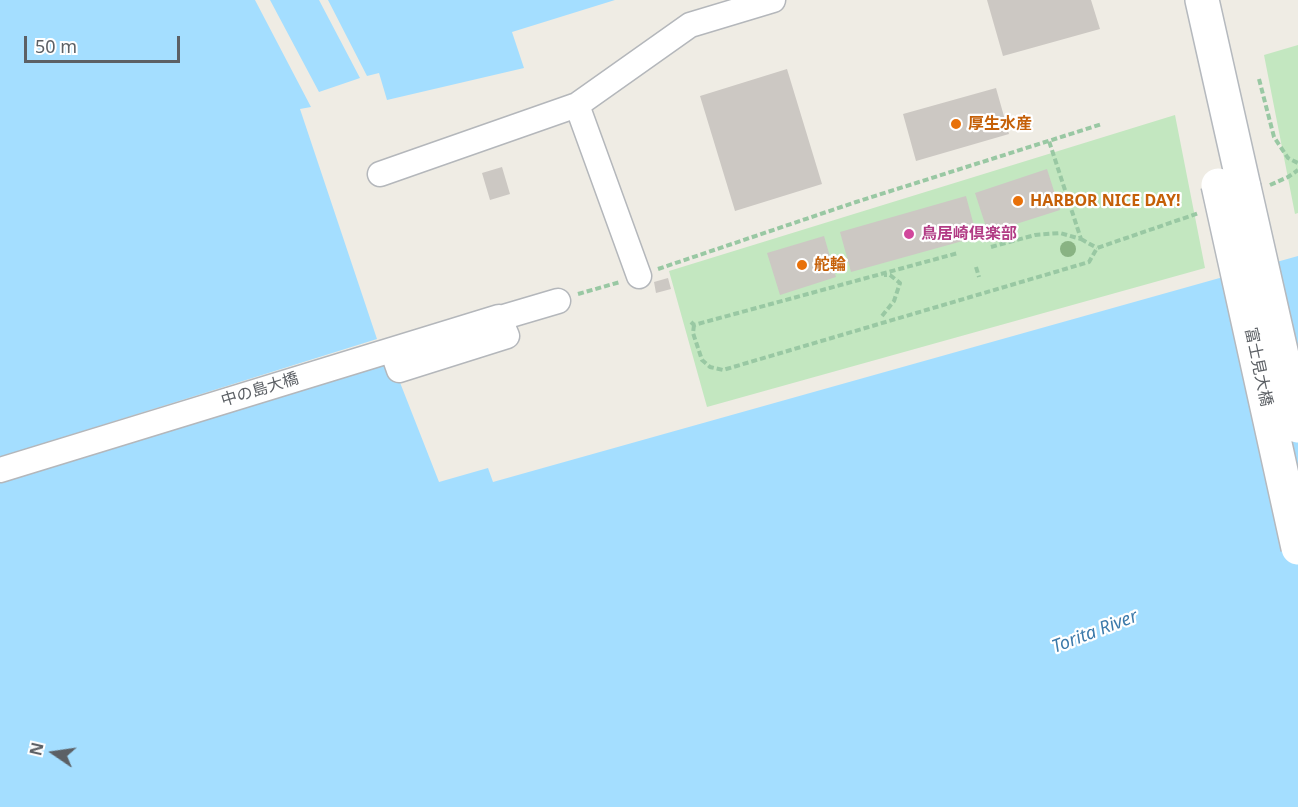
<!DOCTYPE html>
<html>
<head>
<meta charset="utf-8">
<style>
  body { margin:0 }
  #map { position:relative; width:1298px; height:807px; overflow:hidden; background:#efece4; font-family:"Noto Sans",sans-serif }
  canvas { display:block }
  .north { position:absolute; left:24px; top:723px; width:60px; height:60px; -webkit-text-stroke:4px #fff; paint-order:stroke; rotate:283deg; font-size:16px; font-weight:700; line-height:24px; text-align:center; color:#5c6065 }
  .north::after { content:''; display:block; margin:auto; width:21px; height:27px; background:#5c6065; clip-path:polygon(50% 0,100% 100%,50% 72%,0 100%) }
  .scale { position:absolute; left:24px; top:36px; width:156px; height:27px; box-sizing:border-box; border:3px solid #5c6065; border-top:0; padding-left:8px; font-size:18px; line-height:21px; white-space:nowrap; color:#5c6065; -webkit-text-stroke:4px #fff; paint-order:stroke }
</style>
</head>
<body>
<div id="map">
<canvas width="1298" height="807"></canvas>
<div class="north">N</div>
<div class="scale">50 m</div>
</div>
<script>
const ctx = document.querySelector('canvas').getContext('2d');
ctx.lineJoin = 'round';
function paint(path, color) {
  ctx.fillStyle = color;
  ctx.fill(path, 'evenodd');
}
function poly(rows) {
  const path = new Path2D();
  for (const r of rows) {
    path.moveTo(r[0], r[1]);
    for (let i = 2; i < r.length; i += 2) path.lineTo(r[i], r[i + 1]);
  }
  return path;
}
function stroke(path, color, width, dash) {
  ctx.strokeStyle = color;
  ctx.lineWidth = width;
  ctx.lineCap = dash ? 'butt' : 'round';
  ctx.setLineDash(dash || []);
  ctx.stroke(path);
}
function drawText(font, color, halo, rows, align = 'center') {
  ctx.font = font + ' "Noto Sans","Noto Sans JP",sans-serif';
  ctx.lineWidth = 4.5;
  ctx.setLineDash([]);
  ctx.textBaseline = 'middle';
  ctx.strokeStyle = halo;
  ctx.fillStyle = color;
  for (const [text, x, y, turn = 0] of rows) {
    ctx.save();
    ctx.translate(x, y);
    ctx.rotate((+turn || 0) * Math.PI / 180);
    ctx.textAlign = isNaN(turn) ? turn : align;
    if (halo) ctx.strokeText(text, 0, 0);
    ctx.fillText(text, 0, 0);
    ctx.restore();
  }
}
const green = poly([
  [1298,45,1298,213,1295,214,1264,55],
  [1175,115,1205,268,707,407,669,271]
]);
const water = poly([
  [0,0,255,0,311,107,300,109,377,339,0,457],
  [270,0,319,0,360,78,319,92],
  [328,0,615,0,512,32,524,68,387,100,379,73,367,76],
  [1298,256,1298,807,0,807,0,476,390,357,439,482,488,468,493,482]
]);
const building = poly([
  [987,0,1091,0,1100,29,1003,56],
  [787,69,822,184,735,211,700,96],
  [996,88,1009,134,916,161,903,114],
  [502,167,510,194,490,200,482,173],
  [1047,169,1060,210,988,233,975,193],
  [966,196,977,237,851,272,840,232],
  [824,236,836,277,780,295,767,253],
  [668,278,671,289,656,293,654,282]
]);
const path = poly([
  [1259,79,1274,137,1288,158,1298,163],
  [1270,185,1288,177,1298,170],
  [1081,239,1097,248],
  [991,247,1035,235,1060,233,1081,239,1049,141],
  [976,267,979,277],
  [658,269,856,202,1102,124],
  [578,294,620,282],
  [882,316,894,301,900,283,890,275,884,275],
  [691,322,694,325,958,253],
  [694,325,693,333,702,360,710,367,723,370,1089,262,1097,248,1199,213]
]);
const street = poly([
  [577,105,639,276],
  [380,174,577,105,690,25,773,0],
  [0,470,499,317,507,336,399,370,392,350,558,301]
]);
const secondary = poly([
  [1202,0,1244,187]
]);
const secondaryBridge = poly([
  [1218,185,1298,548],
  [1244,187,1298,426]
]);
const trees = [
  [1068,249]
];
const markers = [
  [956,124,6,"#e8710a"],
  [1018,201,6,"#e8710a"],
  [909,234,6,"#d1479c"],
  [802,265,6,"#e8710a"]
];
const foodNames = [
  ["厚生水産",968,124],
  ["HARBOR NICE DAY!",1030,201],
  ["舵輪",814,265]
];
const hotelNames = [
  ["鳥居崎倶楽部",921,234]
];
const streetNames = [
  ["富士見大橋",1258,367,78],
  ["中の島大橋",260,390,-17]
];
const waterNames = [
  ["Torita River",1095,632,-21]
];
paint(green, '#c3e7c0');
paint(water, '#a4deff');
paint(building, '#ccc8c3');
stroke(street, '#b4b7bb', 27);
stroke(secondary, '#b5b9be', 36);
stroke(path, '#99c8a3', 4, [6, 3]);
stroke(street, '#fff', 24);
stroke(secondary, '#fff', 33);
stroke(secondaryBridge, '#b5b9be', 36, []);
stroke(secondaryBridge, '#fff', 33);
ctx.fillStyle = '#89b383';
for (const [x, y] of trees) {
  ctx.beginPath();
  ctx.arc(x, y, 8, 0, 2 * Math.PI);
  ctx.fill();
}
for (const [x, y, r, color] of markers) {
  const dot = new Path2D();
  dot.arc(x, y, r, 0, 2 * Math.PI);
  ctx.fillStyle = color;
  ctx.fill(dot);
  stroke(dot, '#fff', 2);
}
drawText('bold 16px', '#c56008', '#fff', foodNames, 'left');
drawText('bold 16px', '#b23c85', '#fff', hotelNames, 'left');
drawText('16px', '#5c6065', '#fff', streetNames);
drawText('italic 18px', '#3c7aaa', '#fff', waterNames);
</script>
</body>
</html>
